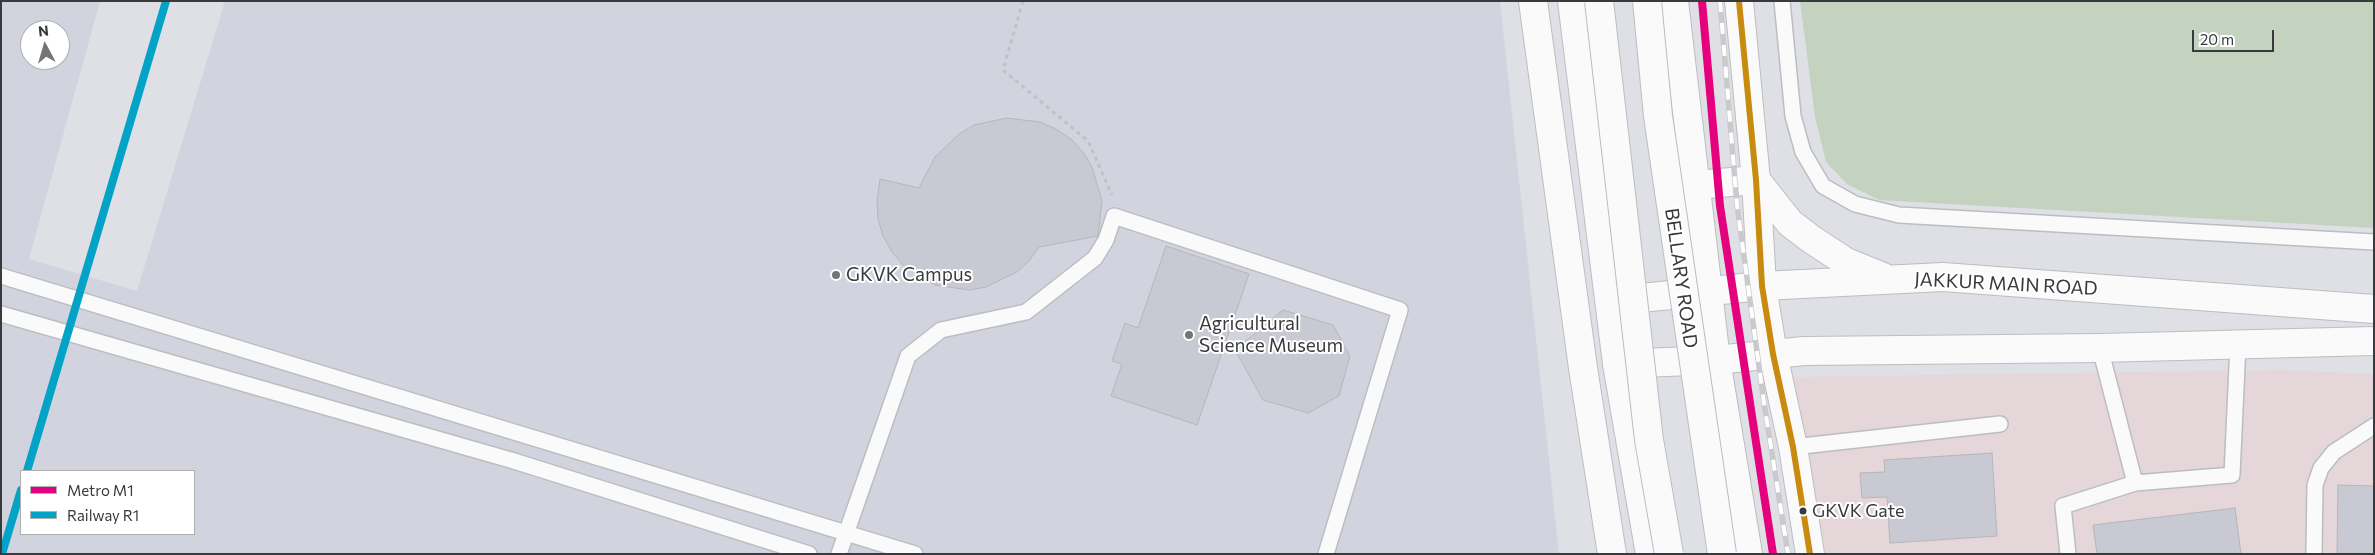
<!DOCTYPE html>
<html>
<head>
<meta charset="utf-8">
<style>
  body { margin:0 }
  #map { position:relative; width:2375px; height:555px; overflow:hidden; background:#dfe0e5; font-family:Commissioner,sans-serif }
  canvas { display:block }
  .frame { position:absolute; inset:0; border:2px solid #393a3d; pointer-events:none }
  .legend { position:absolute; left:20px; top:470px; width:175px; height:65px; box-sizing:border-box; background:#fff; border:1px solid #b0b0b1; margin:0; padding:6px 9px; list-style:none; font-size:15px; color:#393a3d }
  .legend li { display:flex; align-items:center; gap:10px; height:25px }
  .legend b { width:25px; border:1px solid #b0b0b1 }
  .north { position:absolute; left:20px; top:20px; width:50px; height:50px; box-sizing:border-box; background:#fff; border:1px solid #b0b0b1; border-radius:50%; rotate:354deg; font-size:14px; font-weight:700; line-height:20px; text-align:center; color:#393a3d }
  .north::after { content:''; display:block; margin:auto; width:18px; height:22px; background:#737478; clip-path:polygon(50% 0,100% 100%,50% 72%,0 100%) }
  .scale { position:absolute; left:2192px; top:30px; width:82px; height:22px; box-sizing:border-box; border:2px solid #393a3d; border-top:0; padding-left:6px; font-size:15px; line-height:18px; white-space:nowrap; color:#393a3d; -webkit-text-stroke:4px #fff; paint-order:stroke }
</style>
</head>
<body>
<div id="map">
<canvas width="2375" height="555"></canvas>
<div class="frame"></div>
<ul class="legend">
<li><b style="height:6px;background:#e5007d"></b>Metro M1</li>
<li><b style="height:6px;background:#03a3c7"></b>Railway R1</li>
</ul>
<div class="north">N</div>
<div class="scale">20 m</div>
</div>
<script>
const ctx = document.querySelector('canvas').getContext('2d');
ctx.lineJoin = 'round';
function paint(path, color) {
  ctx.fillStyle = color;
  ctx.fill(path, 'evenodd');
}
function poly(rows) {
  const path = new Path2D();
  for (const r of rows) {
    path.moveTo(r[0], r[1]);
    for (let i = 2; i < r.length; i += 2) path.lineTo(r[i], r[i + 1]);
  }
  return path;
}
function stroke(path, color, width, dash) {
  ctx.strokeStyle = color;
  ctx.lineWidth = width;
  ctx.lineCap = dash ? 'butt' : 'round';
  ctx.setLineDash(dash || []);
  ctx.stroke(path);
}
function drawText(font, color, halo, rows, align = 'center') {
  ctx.font = font + ' Commissioner,sans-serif';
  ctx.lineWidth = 4;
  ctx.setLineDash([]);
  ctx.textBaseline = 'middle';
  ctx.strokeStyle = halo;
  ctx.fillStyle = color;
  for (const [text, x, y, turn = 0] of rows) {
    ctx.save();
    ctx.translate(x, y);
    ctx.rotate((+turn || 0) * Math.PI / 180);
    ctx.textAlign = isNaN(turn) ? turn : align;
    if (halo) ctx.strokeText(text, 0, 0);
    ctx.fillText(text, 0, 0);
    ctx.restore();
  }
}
const built = poly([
  [1,1,100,1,29,259,137,291,225,1,1500,1,1559,554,1,554],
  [30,30,60,30,60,60,30,60],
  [21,471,194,471,194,534,21,534]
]);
const industrial = poly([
  [2279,370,2374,374,2374,554,1826,554,1794,377]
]);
const green = poly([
  [1800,1,2374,1,2374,228,1879,200,1847,184,1826,162,1815,117]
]);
const building = poly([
  [1007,118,1040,122,1056,129,1071,139,1083,152,1092,167,1102,201,1098,236,1039,247,1029,261,1017,272,986,287,969,290,935,285,904,266,892,252,883,236,878,219,877,201,880,179,919,188,935,157,959,134,974,125,1007,118],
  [1166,246,1249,274,1197,425,1111,396,1122,364,1112,361,1125,323,1138,328,1166,246],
  [1283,310,1333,325,1350,356,1339,396,1308,413,1263,400,1235,350,1283,310],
  [1992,453,1997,536,1890,543,1887,497,1862,498,1860,473,1885,472,1884,460,1992,453],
  [2338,485,2374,486,2374,554,2337,554,2338,485],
  [2235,508,2241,554,2097,554,2093,525,2235,508]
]);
const path = poly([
  [1023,1,1003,70,1088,141,1112,195]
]);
const lane = poly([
  [1782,1,1793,116,1803,152,1823,186,1855,204,1899,215,2374,242],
  [1,276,915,554],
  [1,314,514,461,809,554],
  [2100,348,2135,483],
  [1793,447,2000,424],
  [839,554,908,356,941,330,1026,312,1095,258,1106,240,1114,216,1400,310,1326,554],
  [2068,554,2063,506,2135,483,2232,475,2238,344],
  [2314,554,2315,485,2321,468,2334,452,2374,426]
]);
const secondary = poly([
  [1533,1,1583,368,1612,554],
  [1739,1,1756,180,1762,286,1773,354,1793,447,1810,554],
  [1695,185,1756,180,1790,223,1811,239,1846,262,1883,277],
  [1610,301,1762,286,1943,277,2374,309],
  [1617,364,1716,360,1804,351,2100,348,2374,341]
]);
const highway = poly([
  [1572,1,1617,364,1650,554],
  [1674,1,1716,360,1748,554]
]);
const rail = poly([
  [1702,1,1720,206,1773,554],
  [1720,1,1737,205,1764,403,1788,554]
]);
const highwayBridge = poly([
  [1599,1,1649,440,1669,554],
  [1647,1,1658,116,1722,554]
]);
const bus1 = poly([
  [1739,1,1756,180,1762,286,1773,354,1793,447,1810,554]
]);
const rail1 = poly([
  [27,471,166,1],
  [2,554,21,490]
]);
const metro1 = poly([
  [1702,1,1720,206,1773,554]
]);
const markers = [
  [836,275,5,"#737478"],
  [1189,335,5,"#737478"],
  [1803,511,4.5,"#393a3d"]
];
const busNames = [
  ["GKVK Gate",1812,511]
];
const poiNames = [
  ["GKVK Campus",846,275],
  ["Agricultural",1199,324],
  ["Science Museum",1199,346]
];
const streetNames = [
  ["BELLARY ROAD",1681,278,82],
  ["JAKKUR MAIN ROAD",2006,284,3]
];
paint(built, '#d1d4df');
paint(industrial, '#e4d6d9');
paint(green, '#c4d2c0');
paint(building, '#c9c9d3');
stroke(building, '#b6b6ba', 1);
stroke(lane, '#bcbdc1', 18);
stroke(secondary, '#bcbdc1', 30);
stroke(highway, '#bcbdc1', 30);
stroke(path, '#c1c1c4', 3, [4, 4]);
stroke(lane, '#fafafb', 15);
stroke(secondary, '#fafafb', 28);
stroke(highway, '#fafafb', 28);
stroke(rail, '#cacacc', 5.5);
stroke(rail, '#fff', 4, [11]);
stroke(highwayBridge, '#bcbdc1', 30, []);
stroke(highwayBridge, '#fafafb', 28);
stroke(bus1, '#c88b0f', 6);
stroke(rail1, '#03a3c7', 8);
stroke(metro1, '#e5007d', 8);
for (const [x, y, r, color] of markers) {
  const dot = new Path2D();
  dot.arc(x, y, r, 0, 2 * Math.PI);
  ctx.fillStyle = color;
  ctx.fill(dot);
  stroke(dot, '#fff', 2);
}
drawText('18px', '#393a3d', '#fff', busNames, 'left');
drawText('19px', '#393a3d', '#fff', poiNames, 'left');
drawText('19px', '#393a3d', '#fff', streetNames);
</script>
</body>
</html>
